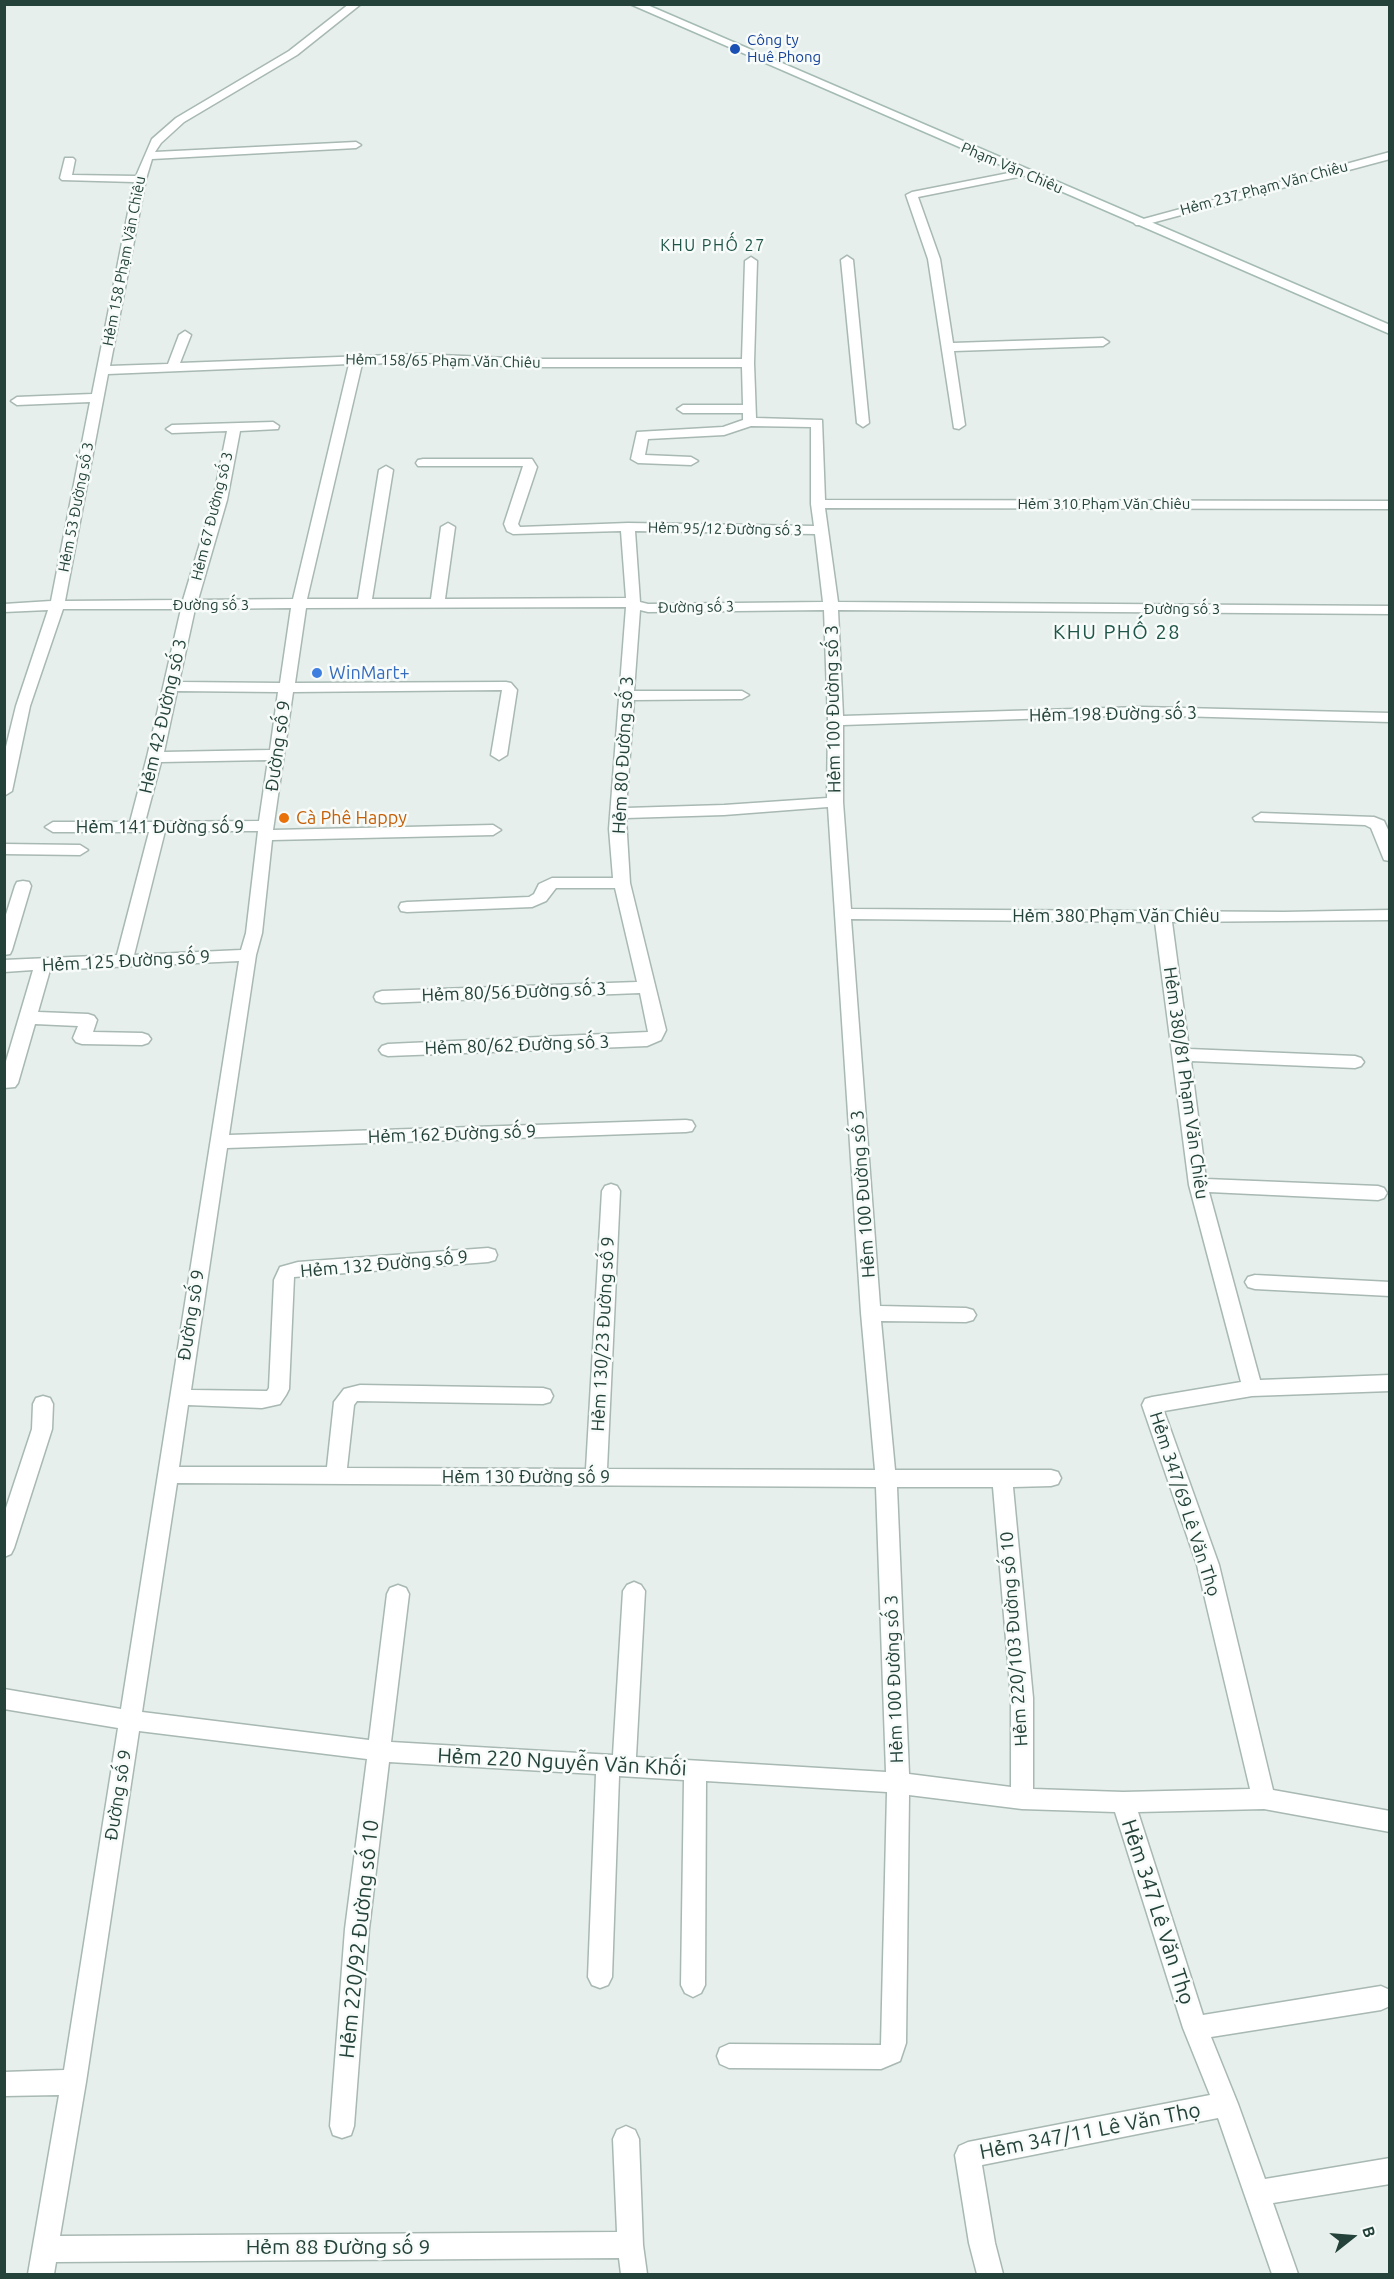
<!DOCTYPE html>
<html>
<head>
<meta charset="utf-8">
<style>
  body { margin:0 }
  #map { position:relative; width:1394px; height:2279px; overflow:hidden; background:#e6efeb; font-family:Ubuntu,sans-serif }
  canvas { display:block }
  .frame { position:absolute; inset:0; border:6px solid #24423a; pointer-events:none }
  .north { position:absolute; left:1322px; top:2207px; width:60px; height:60px; -webkit-text-stroke:4px #f7fbf9; paint-order:stroke; rotate:73deg; font-size:16px; font-weight:700; line-height:24px; text-align:center; color:#24423a }
  .north::after { content:''; display:block; margin:auto; width:21px; height:27px; background:#24423a; clip-path:polygon(50% 0,100% 100%,50% 72%,0 100%) }
</style>
</head>
<body>
<div id="map">
<canvas width="1394" height="2279"></canvas>
<div class="frame"></div>
<div class="north">B</div>
</div>
<script>
const ctx = document.querySelector('canvas').getContext('2d');
ctx.lineJoin = 'round';
function poly(rows) {
  const path = new Path2D();
  for (const r of rows) {
    path.moveTo(r[0], r[1]);
    for (let i = 2; i < r.length; i += 2) path.lineTo(r[i], r[i + 1]);
  }
  return path;
}
function stroke(path, color, width, dash) {
  ctx.strokeStyle = color;
  ctx.lineWidth = width;
  ctx.lineCap = dash ? 'butt' : 'round';
  ctx.setLineDash(dash || []);
  ctx.stroke(path);
}
function paint(path, color) {
  ctx.fillStyle = color;
  ctx.fill(path, 'evenodd');
}
function drawText(font, color, halo, rows, align = 'center') {
  ctx.font = font + ' Ubuntu,sans-serif';
  ctx.lineWidth = 5;
  ctx.setLineDash([]);
  ctx.textBaseline = 'middle';
  ctx.strokeStyle = halo;
  ctx.fillStyle = color;
  for (const [text, x, y, turn = 0] of rows) {
    ctx.save();
    ctx.translate(x, y);
    ctx.rotate((+turn || 0) * Math.PI / 180);
    ctx.textAlign = isNaN(turn) ? turn : align;
    if (halo) ctx.strokeText(text, 0, 0);
    ctx.fillText(text, 0, 0);
    ctx.restore();
  }
}
const street = poly([
  [349,4,361,4,297,55,184,122,161,143,155,152,356,142,361,145,356,148,152,159,146,179,110,366,168,364,179,335,185,331,191,335,180,363,418,354,531,359,742,359,745,261,751,257,757,261,754,363,756,418,822,420,825,500,1390,501,1390,509,825,508,838,602,1390,606,1390,614,838,610,843,716,1141,707,1390,713,1390,722,1141,715,843,725,843,802,851,909,1284,912,1390,910,1390,920,1172,922,1189,1049,1355,1056,1361,1058,1364,1062,1361,1066,1355,1068,1191,1061,1206,1179,1378,1186,1384,1188,1387,1193,1384,1198,1378,1200,1209,1192,1260,1380,1390,1375,1390,1391,1252,1396,1164,1411,1219,1565,1273,1790,1390,1811,1390,1832,1264,1809,1138,1812,1203,2015,1381,1986,1390,1990,1390,2006,1381,2010,1211,2037,1238,2104,1265,2179,1390,2158,1390,2184,1273,2203,1298,2274,1272,2274,1218,2118,982,2165,995,2243,1003,2274,977,2274,969,2243,955,2155,959,2146,968,2142,1210,2095,1183,2028,1115,1812,1022,1809,909,1795,906,2043,900,2061,881,2069,729,2068,720,2064,717,2056,720,2048,729,2044,881,2045,887,1792,706,1781,705,1985,701,1993,693,1997,685,1993,681,1985,684,1780,619,1776,612,1977,608,1985,600,1988,592,1985,588,1977,596,1774,389,1762,369,1929,354,2126,351,2135,342,2138,333,2135,330,2126,345,1929,367,1759,139,1731,86,2082,60,2236,617,2232,613,2139,617,2130,626,2126,635,2130,639,2139,643,2245,647,2274,621,2274,619,2258,56,2262,54,2274,28,2274,59,2095,4,2096,4,2072,64,2070,118,1728,4,1709,4,1689,121,1709,239,961,50,970,38,1012,88,1014,94,1016,97,1020,93,1032,142,1033,148,1035,151,1039,148,1043,142,1045,82,1044,76,1042,73,1038,78,1026,35,1024,18,1083,15,1087,4,1088,4,1068,33,970,4,972,4,960,117,955,149,832,53,832,45,827,53,822,130,822,147,757,181,609,63,609,30,706,12,791,4,796,4,755,16,706,48,610,4,612,4,604,51,601,90,402,17,405,11,401,17,397,92,394,134,182,62,180,60,178,65,158,73,158,75,160,72,175,136,176,152,139,176,118,289,51,349,4],
  [418,362,531,367,742,367,743,405,683,405,677,409,683,413,743,413,743,420,723,427,637,432,631,459,638,463,691,465,698,461,691,457,645,455,648,439,724,435,751,426,811,427,811,504,814,526,628,523,520,527,518,524,537,467,532,459,423,459,418,460,416,463,418,466,523,466,504,524,507,531,513,534,621,531,626,598,445,599,455,527,448,523,441,527,431,599,372,599,393,470,386,466,379,470,358,599,307,599,362,364,418,362],
  [349,364,293,599,198,600,227,500,240,431,278,429,279,426,273,422,172,425,166,429,172,433,227,431,213,500,183,600,65,601,108,374,349,364],
  [635,531,815,534,823,602,648,604,640,602,635,531],
  [626,607,609,829,613,878,552,878,539,884,534,894,529,897,407,902,401,903,399,907,401,911,407,912,532,907,546,901,556,888,615,888,637,982,382,991,376,993,374,997,376,1001,382,1003,640,993,648,1032,388,1044,382,1046,379,1050,382,1054,388,1056,647,1046,661,1040,666,1030,630,883,626,818,724,815,828,807,861,1313,875,1470,607,1469,620,1191,617,1186,611,1184,605,1186,602,1191,586,1469,347,1468,354,1405,357,1401,543,1404,550,1402,553,1396,550,1390,543,1388,360,1385,344,1389,334,1402,327,1467,179,1467,188,1405,262,1408,280,1404,286,1395,289,1389,294,1277,488,1262,495,1260,497,1255,495,1250,488,1248,298,1262,280,1267,274,1280,269,1388,267,1391,191,1390,227,1148,686,1132,692,1131,695,1126,692,1121,686,1120,229,1135,256,955,262,933,272,840,493,835,501,830,493,825,273,830,293,692,502,690,491,755,499,760,507,755,517,690,511,683,506,682,295,683,306,608,626,607],
  [291,608,280,683,179,682,195,609,291,608],
  [640,610,648,612,824,610,828,721,827,798,724,805,626,808,634,700,742,699,749,695,742,691,634,691,640,610],
  [177,691,278,692,270,750,164,752,177,691],
  [268,760,259,821,145,822,161,762,268,760],
  [165,831,258,831,246,933,241,950,134,955,165,831],
  [851,919,1155,922,1189,1185,1241,1382,1152,1397,1145,1399,1142,1405,1197,1565,1250,1789,1123,1792,1033,1789,1033,1698,1013,1487,1051,1486,1058,1484,1061,1478,1058,1472,1051,1470,895,1470,881,1321,966,1322,973,1320,976,1315,973,1310,966,1308,880,1306,851,919],
  [177,1483,876,1487,886,1772,636,1757,645,1591,641,1585,634,1582,627,1585,623,1591,613,1755,391,1742,409,1594,406,1588,398,1585,390,1588,387,1594,369,1740,142,1712,177,1483],
  [897,1487,993,1487,1011,1698,1011,1787,909,1774,897,1487],
  [1390,152,1390,159,1144,225,1136,225,1134,223,1136,221,1390,152],
  [1024,170,1028,171,1028,175,918,197,940,259,953,343,1103,338,1109,342,1103,346,954,351,965,425,959,429,954,428,928,259,906,195,912,192,1024,170],
  [847,256,853,260,869,423,863,427,857,423,841,260,847,256],
  [1261,813,1374,817,1384,821,1390,834,1390,861,1384,860,1371,828,1365,825,1255,821,1253,818,1261,813],
  [4,844,80,845,88,850,80,855,4,854,4,844],
  [23,881,29,882,31,886,12,950,10,954,4,955,4,921,15,886,17,882,23,881],
  [1255,1275,1390,1282,1390,1296,1255,1289,1248,1287,1245,1282,1248,1277,1255,1275],
  [43,1396,50,1398,53,1404,52,1429,14,1548,11,1554,4,1557,4,1514,32,1429,33,1404,36,1398,43,1396]
]);
const secondary = poly([
  [630,4,645,4,1390,325,1390,334,630,4]
]);
const markers = [
  [735,49,6,"#1a4fb4"],
  [317,673,6,"#3f7fe0"],
  [284,818,6,"#e8710a"]
];
const farTransitnames = [
  ["Công ty",747,40],
  ["Huê Phong",747,57]
];
const farStreetnames = [
  ["Phạm Văn Chiêu",1012,168,23],
  ["Hẻm 237 Phạm Văn Chiêu",1264,188,-15],
  ["Hẻm 158 Phạm Văn Chiêu",124,261,-79],
  ["Hẻm 158/65 Phạm Văn Chiêu",443,361,1],
  ["Hẻm 310 Phạm Văn Chiêu",1104,504],
  ["Hẻm 53 Đường số 3",76,507,-79],
  ["Hẻm 67 Đường số 3",212,516,-76],
  ["Hẻm 95/12 Đường số 3",725,529,1],
  ["Đường số 3",211,605],
  ["Đường số 3",696,607,-1],
  ["Đường số 3",1182,609]
];
const farNeighbourhoodnames = [
  ["KHU PHỐ 27",713,246]
];
const shopNames = [
  ["WinMart+",329,673]
];
const streetNames = [
  ["Hẻm 100 Đường số 3",833,709,-91],
  ["Hẻm 198 Đường số 3",1113,714,-1],
  ["Hẻm 42 Đường số 3",163,716,-77],
  ["Đường số 9",278,746,-82],
  ["Hẻm 80 Đường số 3",623,755,-87],
  ["Hẻm 141 Đường số 9",160,827],
  ["Hẻm 380 Phạm Văn Chiêu",1116,916],
  ["Hẻm 125 Đường số 9",126,961,-3],
  ["Hẻm 80/56 Đường số 3",514,992,-2],
  ["Hẻm 80/62 Đường số 3",517,1045,-2],
  ["Hẻm 380/81 Phạm Văn Chiêu",1186,1083,82],
  ["Hẻm 162 Đường số 9",452,1134,-2],
  ["Hẻm 100 Đường số 3",863,1194,-94],
  ["Hẻm 132 Đường số 9",384,1264,-5],
  ["Đường số 9",191,1315,-81],
  ["Hẻm 130/23 Đường số 9",603,1334,-87],
  ["Hẻm 130 Đường số 9",526,1477],
  ["Hẻm 347/69 Lê Văn Thọ",1185,1504,72],
  ["Hẻm 220/103 Đường số 10",1014,1639,-94],
  ["Hẻm 100 Đường số 3",894,1679,-92],
  ["Đường số 9",118,1795,-81]
];
const foodNames = [
  ["Cà Phê Happy",296,818]
];
const neighbourhoodNames = [
  ["KHU PHỐ 28",1117,632]
];
const nearStreetnames = [
  ["Hẻm 220 Nguyễn Văn Khối",562,1762,3],
  ["Hẻm 347 Lê Văn Thọ",1158,1912,72],
  ["Hẻm 220/92 Đường số 10",359,1939,-84],
  ["Hẻm 347/11 Lê Văn Thọ",1090,2131,-11],
  ["Hẻm 88 Đường số 9",338,2247]
];
stroke(street, '#a8b8b2', 3);
stroke(secondary, '#a4bbb3', 3);
paint(street, '#fff');
paint(secondary, '#fff');
for (const [x, y, r, color] of markers) {
  const dot = new Path2D();
  dot.arc(x, y, r, 0, 2 * Math.PI);
  ctx.fillStyle = color;
  ctx.fill(dot);
  stroke(dot, '#f7fbf9', 2);
}
drawText('15px', '#164399', '#f7fbf9', farTransitnames, 'left');
drawText('15px', '#24423a', '#f7fbf9', farStreetnames);
ctx.letterSpacing = '1.5px';
drawText('16px', '#1f5548', '#f7fbf9', farNeighbourhoodnames);
ctx.letterSpacing = '0px';
drawText('18px', '#366cbe', '#f7fbf9', shopNames, 'left');
drawText('18px', '#24423a', '#f7fbf9', streetNames);
drawText('18px', '#c56008', '#f7fbf9', foodNames, 'left');
ctx.letterSpacing = '1.5px';
drawText('20px', '#1f5548', '#f7fbf9', neighbourhoodNames);
ctx.letterSpacing = '0px';
drawText('21px', '#24423a', '#f7fbf9', nearStreetnames);
</script>
</body>
</html>
